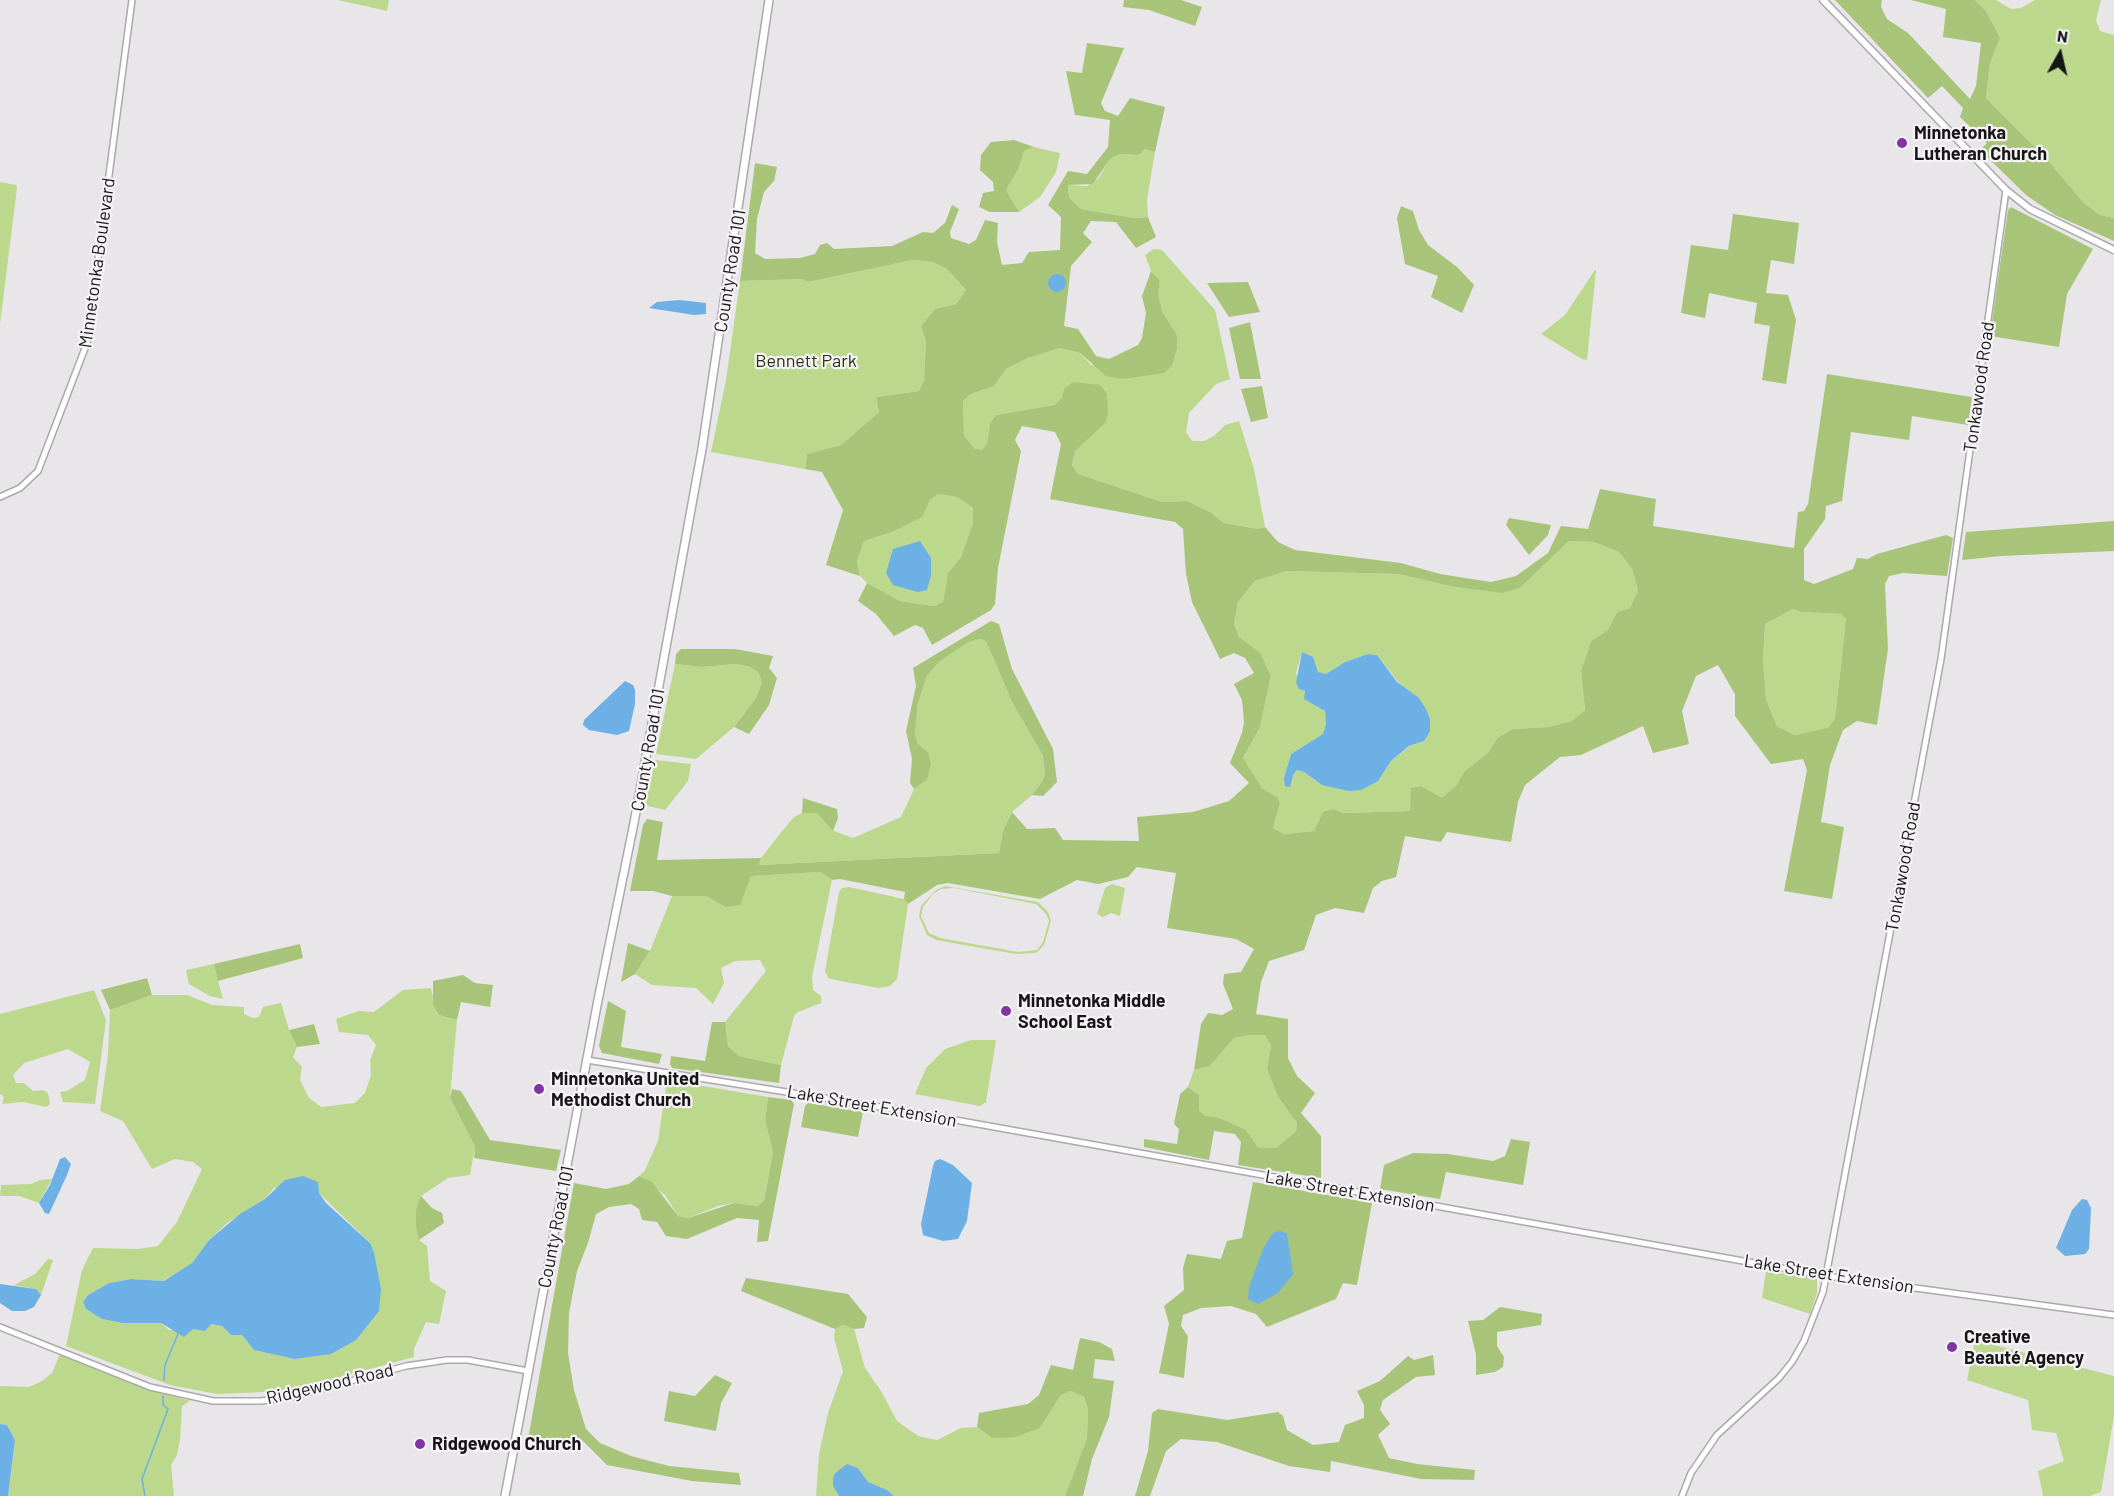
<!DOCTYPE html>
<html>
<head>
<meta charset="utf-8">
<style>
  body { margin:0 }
  #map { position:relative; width:2114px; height:1496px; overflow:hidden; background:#e8e6e9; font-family:Barlow,sans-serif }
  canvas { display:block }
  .north { position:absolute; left:2030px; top:24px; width:60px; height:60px; -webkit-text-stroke:4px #f6f3f6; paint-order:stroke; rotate:8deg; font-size:16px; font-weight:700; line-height:24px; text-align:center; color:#171617 }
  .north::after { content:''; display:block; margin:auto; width:21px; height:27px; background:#171617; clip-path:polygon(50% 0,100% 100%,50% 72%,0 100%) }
</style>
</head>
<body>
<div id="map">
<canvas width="2114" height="1496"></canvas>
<div class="north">N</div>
</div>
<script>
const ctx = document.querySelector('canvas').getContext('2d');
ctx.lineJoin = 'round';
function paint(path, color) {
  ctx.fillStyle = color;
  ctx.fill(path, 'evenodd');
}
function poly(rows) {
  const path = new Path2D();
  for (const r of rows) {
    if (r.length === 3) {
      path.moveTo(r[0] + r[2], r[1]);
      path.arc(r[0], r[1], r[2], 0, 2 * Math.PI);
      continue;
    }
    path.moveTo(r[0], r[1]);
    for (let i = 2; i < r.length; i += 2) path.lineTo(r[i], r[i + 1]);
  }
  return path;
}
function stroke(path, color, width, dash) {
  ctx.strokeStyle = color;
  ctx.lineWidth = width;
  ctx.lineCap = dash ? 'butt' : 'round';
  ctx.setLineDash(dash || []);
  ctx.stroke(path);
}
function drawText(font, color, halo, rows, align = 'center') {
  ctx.font = font + ' Barlow,sans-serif';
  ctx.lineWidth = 4.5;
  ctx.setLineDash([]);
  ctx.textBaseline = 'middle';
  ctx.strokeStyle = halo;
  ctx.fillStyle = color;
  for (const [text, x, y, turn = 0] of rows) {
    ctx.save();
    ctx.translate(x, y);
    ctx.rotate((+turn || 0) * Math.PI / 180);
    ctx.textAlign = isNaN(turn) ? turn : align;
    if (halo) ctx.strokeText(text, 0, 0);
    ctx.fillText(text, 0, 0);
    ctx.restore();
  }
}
const green = poly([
  [338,0,389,0,387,11],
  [1975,0,1996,0,2011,9,2021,8,2035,0,2101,0,2096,20,2100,31,2114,35,2114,218,2100,215,2084,203,2045,157,1986,98,1990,64,2000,38,1986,11],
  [1034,147,1060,153,1056,172,1040,197,1019,212,1006,190,1018,170,1024,151],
  [1145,149,1155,152,1147,200,1148,217,1134,218,1081,209,1069,197,1068,185,1087,186,1098,179,1110,159,1119,154,1139,155],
  [0,182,16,185,17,188,0,324],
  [1154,249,1162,250,1215,310,1230,379,1216,384,1189,413,1186,432,1192,441,1204,441,1214,436,1225,425,1239,421,1254,469,1265,527,1258,529,1224,523,1210,512,1187,501,1162,502,1078,474,1072,465,1075,451,1081,444,1062,398,1054,405,996,415,990,423,987,443,982,450,974,448,964,436,963,401,971,394,994,386,1006,369,1028,358,1060,348,1080,353,1091,365,1163,373,1172,366,1177,349,1177,335,1163,313,1158,295,1160,280,1151,271,1145,255],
  [913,260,933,262,947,269,966,290,956,304,935,309,921,326,926,342,924,380,919,391,876,397,879,412,841,445,807,454,805,469,711,452,726,380,740,281,804,279,808,282],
  [1595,270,1596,270,1587,360,1582,359,1541,334,1565,315],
  [938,494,957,497,973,508,973,523,961,557,948,573,943,602,934,606,900,601,867,583,860,576,857,561,864,541,892,532,921,517,930,500],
  [1569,541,1594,542,1619,552,1632,569,1638,590,1630,608,1617,612,1608,630,1591,641,1581,671,1585,711,1572,721,1548,727,1513,729,1497,738,1488,753,1465,772,1456,786,1442,799,1421,786,1412,788,1410,811,1344,813,1333,809,1323,813,1314,831,1284,834,1273,828,1280,803,1278,798,1262,788,1243,758,1260,727,1271,676,1260,654,1239,637,1234,624,1238,602,1255,581,1287,571,1398,574,1450,586,1520,588],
  [1302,652,1318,672,1326,674,1345,662,1368,654,1377,655,1398,682,1407,690,1424,741,1410,746,1391,761,1378,781,1322,785,1304,772,1297,770,1293,775,1284,778,1291,754,1323,734,1326,724,1325,711,1314,704,1303,689,1296,673],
  [1793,609,1801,612,1841,614,1846,619,1835,718,1828,729,1795,735,1777,726,1766,699,1763,661,1765,624],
  [980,639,986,641,1012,702,1043,756,1045,773,1042,782,1032,795,1012,812,1003,831,999,853,759,865,761,858,783,830,794,817,802,813,817,813,834,831,853,838,901,817,914,789,927,780,928,752,918,744,915,734,918,703,927,676,939,662,969,642],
  [675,664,702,667,736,664,750,667,758,672,762,682,756,698,734,727,696,759,656,754],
  [655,760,691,764,688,781,665,810,648,806,646,802],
  [820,872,832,880,812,977,813,990,821,996,821,1003,798,1012,794,1016,781,1065,739,1056,728,1046,725,1022,766,971,760,960,735,961,721,968,724,983,713,1004,696,988,652,985,635,974,650,951,672,896,706,896,725,907,750,876],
  [1112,884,1125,888,1120,916,1111,913,1103,917,1097,914,1105,888],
  [945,886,1038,902,1048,912,1051,921,1044,945,1036,953,1016,954,936,940,927,935,919,916,921,906,936,890],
  [954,888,1036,904,1046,914,1049,921,1043,942,1037,950,1018,952,940,938,929,933,921,916,923,907,933,894,941,889],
  [849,887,904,899,908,904,897,979,890,986,879,988,840,981,828,978,825,971,839,892,842,888],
  [214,964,218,981,223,999,210,996,189,984,186,970],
  [431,988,437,1015,457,1020,450,1098,475,1147,470,1175,448,1178,421,1196,419,1240,427,1246,430,1281,446,1291,439,1324,426,1322,414,1349,414,1357,289,1391,217,1394,170,1385,66,1346,82,1270,93,1248,138,1249,158,1246,177,1222,202,1169,193,1162,175,1159,152,1169,123,1121,100,1111,108,1055,110,1010,152,995,187,995,212,1005,244,1007,244,1014,253,1018,259,1017,263,1007,281,1003,289,1030,297,1047,293,1057,302,1067,300,1080,309,1098,321,1107,355,1103,365,1093,371,1075,370,1061,376,1045,368,1035,339,1032,336,1019,359,1011,374,1012,403,990],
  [274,1188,319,1193,370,1243,294,1359,254,1350,242,1335,231,1335,222,1326,211,1324,193,1329,169,1330,161,1323,122,1323,102,1319,86,1309,83,1302,88,1295,109,1283,131,1279,163,1281,182,1270,192,1263,209,1240,227,1223,265,1199],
  [94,990,106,1020,95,1104,63,1102,60,1092,67,1091,85,1080,90,1062,68,1049,24,1063,13,1075,16,1083,24,1083,33,1091,43,1090,48,1093,50,1104,46,1107,23,1102,2,1104,4,1097,0,1094,0,1014],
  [1249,1035,1265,1035,1271,1046,1267,1069,1278,1097,1297,1123,1296,1131,1276,1148,1258,1147,1246,1130,1220,1118,1205,1117,1199,1110,1199,1095,1188,1087,1194,1070,1210,1066,1234,1038],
  [971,1040,996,1040,986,1102,980,1106,915,1094,926,1068,945,1049],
  [667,1080,768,1097,765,1120,773,1152,764,1201,757,1206,734,1203,718,1206,688,1218,678,1216,665,1195,639,1176,645,1170,658,1141],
  [52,1179,39,1203,19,1196,0,1196,1,1185,31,1184,40,1180],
  [48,1259,53,1260,41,1295,36,1289,14,1285,35,1274],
  [1766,1271,1817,1279,1817,1293,1810,1314,1762,1298],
  [843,1325,854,1329,865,1368,881,1391,897,1421,918,1436,937,1440,961,1428,977,1427,992,1438,1040,1428,1061,1395,1071,1391,1084,1397,1088,1409,1087,1438,1065,1496,894,1496,887,1490,867,1482,858,1468,847,1464,835,1473,833,1486,839,1496,816,1496,819,1454,828,1413,843,1371,834,1338,835,1329],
  [1975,1340,2114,1376,2114,1416,2101,1492,2090,1496,2043,1496,2038,1471,2064,1461,2056,1433,2032,1430,2028,1400,1967,1380],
  [60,1354,132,1384,190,1401,182,1406,180,1440,177,1455,171,1465,174,1496,8,1496,15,1440,7,1425,0,1424,0,1386,29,1387,42,1381,52,1373]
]);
const forest = poly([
  [1124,0,1181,0,1202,7,1195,26,1149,10,1123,7],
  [1835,0,1882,0,1881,7,1887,19,1908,33,1970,99,1976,86,1981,43,1943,37,1946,9,1911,0,1975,0,1986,11,2000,38,1990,64,1986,98,2045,157,2084,203,2100,215,2114,218,2114,241,2055,215,2026,195,1980,150,1987,143,1960,117,1963,108,1942,86,1928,98],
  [1087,43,1124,48,1101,103,1105,111,1118,116,1130,98,1165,107,1155,152,1145,149,1139,155,1119,154,1110,159,1093,184,1068,185,1069,197,1081,209,1134,218,1148,217,1156,237,1136,248,1116,222,1091,221,1083,233,1092,242,1071,266,1064,326,1078,329,1096,356,1109,359,1138,345,1142,338,1146,313,1142,296,1151,271,1160,280,1158,295,1163,313,1177,335,1177,349,1172,366,1164,373,1123,379,1106,376,1080,353,1060,348,1028,358,1006,369,994,386,971,394,963,401,964,436,974,448,982,450,987,443,990,423,996,415,1054,405,1062,398,1064,389,1073,382,1100,385,1107,394,1108,414,1105,423,1075,451,1072,465,1078,474,1162,502,1187,501,1210,512,1224,523,1258,529,1265,527,1278,542,1295,550,1401,563,1440,574,1491,582,1516,576,1548,553,1561,526,1588,529,1600,489,1656,499,1653,526,1794,548,1798,512,1804,511,1808,504,1827,374,1972,397,1968,425,1912,416,1909,440,1851,432,1842,501,1826,506,1825,519,1804,549,1804,580,1814,584,1853,569,1857,558,1868,559,1877,554,1946,535,1953,538,1947,576,1903,573,1889,576,1885,584,1888,649,1877,725,1857,721,1843,730,1830,765,1821,822,1844,827,1832,899,1784,891,1807,770,1803,759,1771,764,1735,716,1735,694,1718,665,1696,676,1682,711,1689,744,1653,753,1643,726,1581,755,1560,757,1525,785,1518,802,1511,842,1447,832,1441,842,1405,836,1396,877,1382,881,1373,888,1364,913,1335,908,1316,915,1304,950,1269,961,1261,982,1256,1014,1288,1019,1288,1058,1297,1076,1315,1093,1301,1113,1321,1136,1321,1178,1238,1165,1241,1142,1235,1134,1214,1131,1209,1160,1144,1147,1144,1139,1177,1144,1179,1129,1174,1124,1180,1094,1188,1087,1199,1095,1199,1110,1205,1116,1220,1118,1246,1130,1258,1147,1276,1148,1296,1131,1297,1123,1278,1097,1267,1069,1271,1046,1265,1035,1249,1035,1234,1038,1210,1066,1194,1070,1201,1024,1208,1013,1222,1015,1233,1009,1223,984,1224,974,1241,972,1254,949,1236,939,1167,928,1176,873,1137,867,1128,877,1098,884,1077,880,1040,899,948,883,937,885,908,904,904,899,905,892,840,879,832,880,820,872,751,876,740,905,725,907,706,896,672,896,653,891,630,891,643,825,647,819,663,822,657,860,761,858,759,865,999,853,1003,831,1012,812,1027,829,1055,828,1063,840,1139,841,1137,817,1193,812,1229,801,1249,783,1230,763,1242,733,1244,722,1242,700,1234,684,1254,673,1245,658,1234,653,1220,659,1192,602,1186,574,1183,529,1175,522,1050,499,1061,444,1055,432,1022,426,1015,440,1021,451,998,568,995,604,991,610,932,645,923,628,915,625,894,636,876,614,858,601,867,583,900,601,934,606,943,602,948,573,961,557,973,523,973,508,957,497,938,494,930,500,922,517,892,532,864,541,857,561,860,576,826,565,843,510,822,472,805,469,807,454,841,445,879,412,876,397,919,391,924,380,926,342,921,326,935,309,956,304,966,290,947,269,933,262,913,260,808,282,803,279,740,281,755,163,777,167,774,181,764,192,757,219,755,253,765,259,800,258,815,254,820,245,827,243,834,249,892,246,923,232,933,233,945,223,952,205,959,209,950,232,951,238,969,244,976,240,985,220,998,223,997,242,1002,265,1022,263,1029,252,1060,250,1061,217,1048,205,1068,171,1087,174,1108,147,1110,120,1075,115,1066,71,1082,73],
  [1569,541,1594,542,1619,552,1632,569,1638,590,1630,608,1617,612,1608,630,1591,641,1581,671,1585,710,1572,721,1548,727,1513,729,1497,738,1488,753,1464,772,1456,786,1442,798,1421,786,1411,788,1410,811,1344,813,1333,809,1323,812,1314,831,1284,834,1273,828,1280,803,1278,798,1262,788,1243,758,1260,727,1271,676,1260,653,1239,637,1234,624,1238,602,1255,581,1287,571,1398,574,1450,586,1502,593,1520,588],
  [1793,609,1801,612,1841,614,1846,619,1835,718,1828,728,1795,735,1777,726,1766,699,1763,661,1765,624],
  [1014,140,1034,147,1024,151,1018,170,1006,190,1019,212,990,212,979,207,983,193,994,191,993,182,980,170,981,155,991,142],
  [1401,206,1413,211,1419,230,1428,245,1457,267,1474,285,1462,313,1431,297,1438,276,1405,264,1397,218],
  [2011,207,2093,249,2067,294,2059,347,1990,336,2008,210],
  [1733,214,1799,223,1794,264,1771,260,1766,293,1788,295,1796,320,1786,384,1762,380,1770,326,1754,323,1757,303,1709,293,1705,318,1681,313,1691,245,1728,250],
  [1248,282,1260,312,1229,317,1207,283],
  [1250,322,1261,379,1240,379,1229,328],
  [1262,386,1268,418,1251,422,1241,389],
  [1509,518,1551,525,1548,535,1529,555,1506,525],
  [2114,521,2114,551,2001,556,1962,560,1966,532],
  [991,621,999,624,1012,669,1053,749,1057,782,1043,796,1032,795,1042,782,1045,773,1043,756,1012,702,986,641,980,639,969,642,939,662,927,676,918,703,915,734,918,744,928,752,931,764,927,780,914,789,910,783,912,759,906,731,916,686,913,668],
  [681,649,735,649,773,656,769,668,777,678,769,705,749,734,734,727,756,698,762,682,758,672,750,667,736,664,702,667,675,664,676,654],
  [803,798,837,809,838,818,833,831,817,813,802,813],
  [628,943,650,951,635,974,621,982],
  [300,944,303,958,218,981,214,964],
  [463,975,475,983,493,985,490,1007,461,1002,457,1020,438,1015,433,1003,433,981],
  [147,978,152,995,110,1010,101,990],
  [608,1001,626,1011,621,1047,662,1054,659,1064,602,1053,599,1046],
  [712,1022,725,1022,728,1046,739,1056,781,1065,779,1083,672,1068,670,1064,671,1056,705,1061],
  [314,1024,320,1044,297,1047,289,1030],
  [452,1089,461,1091,490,1140,561,1150,556,1171,474,1158,475,1147,450,1098],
  [768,1097,791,1100,794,1104,768,1241,757,1242,759,1220,737,1218,687,1239,666,1236,657,1222,642,1220,639,1209,631,1204,609,1207,596,1214,588,1243,577,1271,569,1313,568,1353,574,1390,586,1429,600,1443,631,1456,669,1466,739,1473,741,1485,692,1481,607,1465,582,1440,528,1439,574,1183,606,1189,629,1184,639,1176,652,1182,678,1216,688,1218,734,1203,757,1206,764,1201,773,1152,765,1120],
  [808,1103,863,1112,858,1137,801,1127,805,1106],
  [1511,1139,1530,1142,1523,1185,1446,1172,1440,1199,1380,1189,1384,1165,1413,1153,1448,1154,1493,1161,1505,1156],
  [1253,1182,1372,1203,1357,1285,1343,1283,1336,1299,1267,1327,1256,1314,1231,1306,1201,1308,1183,1315,1181,1326,1188,1336,1184,1378,1159,1373,1169,1324,1164,1306,1184,1290,1183,1268,1187,1254,1221,1259,1227,1241,1242,1238],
  [421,1196,432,1208,442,1213,444,1223,419,1240,416,1226,416,1210],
  [746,1278,848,1294,867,1317,864,1328,854,1329,843,1325,835,1329,741,1291],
  [1500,1307,1542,1314,1541,1325,1497,1332,1497,1346,1504,1357,1503,1367,1495,1372,1476,1375,1476,1355,1468,1321,1483,1320],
  [1080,1338,1099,1342,1112,1349,1115,1361,1095,1359,1093,1378,1114,1381,1109,1417,1092,1459,1083,1496,1065,1496,1087,1438,1088,1409,1084,1397,1071,1391,1061,1395,1040,1428,1015,1437,992,1438,977,1427,979,1413,1028,1404,1039,1395,1051,1365,1073,1370],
  [1433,1355,1435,1375,1416,1377,1383,1400,1380,1410,1390,1424,1378,1435,1389,1458,1417,1464,1475,1470,1474,1480,1421,1479,1331,1461,1330,1472,1289,1466,1217,1442,1181,1439,1166,1451,1150,1496,1135,1496,1148,1451,1152,1413,1158,1409,1227,1420,1278,1412,1283,1416,1287,1430,1313,1445,1339,1442,1345,1425,1364,1418,1364,1405,1357,1391,1380,1381,1408,1356,1414,1360],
  [715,1375,732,1383,721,1403,716,1431,664,1421,669,1391,695,1396]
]);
const water = poly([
  [1057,283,9],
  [680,300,706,303,706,314,694,315,649,308,657,302],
  [920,541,931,558,931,576,927,590,918,592,893,585,886,573,893,549],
  [1302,652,1313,657,1318,672,1326,674,1345,662,1368,654,1377,655,1397,682,1419,698,1426,709,1430,719,1430,731,1424,741,1409,746,1391,761,1378,781,1361,790,1349,791,1322,785,1304,772,1297,770,1293,775,1290,787,1285,786,1284,778,1291,754,1323,734,1326,724,1325,711,1304,699,1305,691,1299,689,1296,683],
  [625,681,633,685,635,690,635,704,629,731,617,735,589,730,583,725,584,720],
  [65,1157,71,1164,67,1175,49,1214,45,1213,39,1203,50,1185,60,1159],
  [940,1159,953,1165,972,1183,967,1221,958,1239,943,1241,923,1235,921,1224,933,1166,935,1161],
  [303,1176,318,1182,319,1193,326,1203,370,1243,374,1253,381,1289,379,1311,356,1340,331,1354,294,1359,254,1350,242,1335,231,1335,222,1326,211,1324,205,1331,193,1329,184,1337,161,1323,122,1323,102,1319,86,1309,83,1302,88,1295,109,1283,131,1279,164,1281,192,1263,209,1240,240,1214,265,1199,285,1180],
  [2082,1199,2087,1200,2091,1208,2089,1249,2085,1254,2065,1256,2056,1248,2072,1210],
  [1279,1230,1287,1234,1293,1274,1278,1293,1258,1304,1248,1299,1249,1287,1263,1249,1272,1234],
  [0,1284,36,1289,41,1295,34,1307,25,1311,12,1311,0,1303],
  [0,1424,7,1425,15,1440,8,1496,0,1496],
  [847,1464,858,1468,868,1482,887,1490,894,1496,839,1496,833,1486,833,1479,835,1473]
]);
const stream = poly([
  [164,1380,165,1365,178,1334],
  [145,1496,142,1479,168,1409,163,1405,163,1396]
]);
const tertiary = poly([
  [0,497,20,488,38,471,87,343,132,0],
  [587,1060,905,1111,1827,1276,2114,1315],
  [0,1327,150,1387,213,1401,261,1401,292,1397,406,1366,447,1360,468,1360,528,1371],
  [1682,1496,1691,1473,1717,1435,1779,1378,1792,1362,1804,1341,1823,1292,1941,659,2006,190]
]);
const secondary = poly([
  [1823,0,2006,190,2030,209,2114,250]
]);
const primary = poly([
  [505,1496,598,1000,634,823,702,449,769,0]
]);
const markers = [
  [1902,143,6,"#8134a5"],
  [1006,1011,6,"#8134a5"],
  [539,1089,6,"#8134a5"],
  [1952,1347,6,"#8134a5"],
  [420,1444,6,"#8134a5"]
];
const poiNames = [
  ["Minnetonka",1914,133],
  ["Lutheran Church",1914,154],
  ["Minnetonka Middle",1018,1001],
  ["School East",1018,1022],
  ["Minnetonka United",551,1079],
  ["Methodist Church",551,1100],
  ["Creative",1964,1337],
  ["Beauté Agency",1964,1358],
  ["Ridgewood Church",432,1444]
];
const streetNames = [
  ["Minnetonka Boulevard",97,263,-82],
  ["County Road 101",730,271,-81],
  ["Tonkawood Road",1979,387,-82],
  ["County Road 101",648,750,-80],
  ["Tonkawood Road",1903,867,-80],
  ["Lake Street Extension",872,1106,10],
  ["Lake Street Extension",1350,1191,10],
  ["County Road 101",556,1227,-79],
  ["Lake Street Extension",1829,1274,9],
  ["Ridgewood Road",330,1384,-13]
];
const parkNames = [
  ["Bennett Park",806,361]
];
paint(green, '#bcd88d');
paint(forest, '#a8c479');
paint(water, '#6cb0e5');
stroke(stream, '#6cb0e5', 1.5);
stroke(tertiary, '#aba9ac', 8);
stroke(secondary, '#aba9ac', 9);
stroke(primary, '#aba9ac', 10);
stroke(tertiary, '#fff', 5);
stroke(secondary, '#fff', 6);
stroke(primary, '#fff', 7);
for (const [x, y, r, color] of markers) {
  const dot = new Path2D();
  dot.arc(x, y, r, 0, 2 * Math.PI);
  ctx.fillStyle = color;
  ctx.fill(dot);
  stroke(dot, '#f6f3f6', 2);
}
drawText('bold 18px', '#171617', '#f6f3f6', poiNames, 'left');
drawText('18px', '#171617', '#f6f3f6', streetNames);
drawText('18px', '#293314', '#f6f3f6', parkNames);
</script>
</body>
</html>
